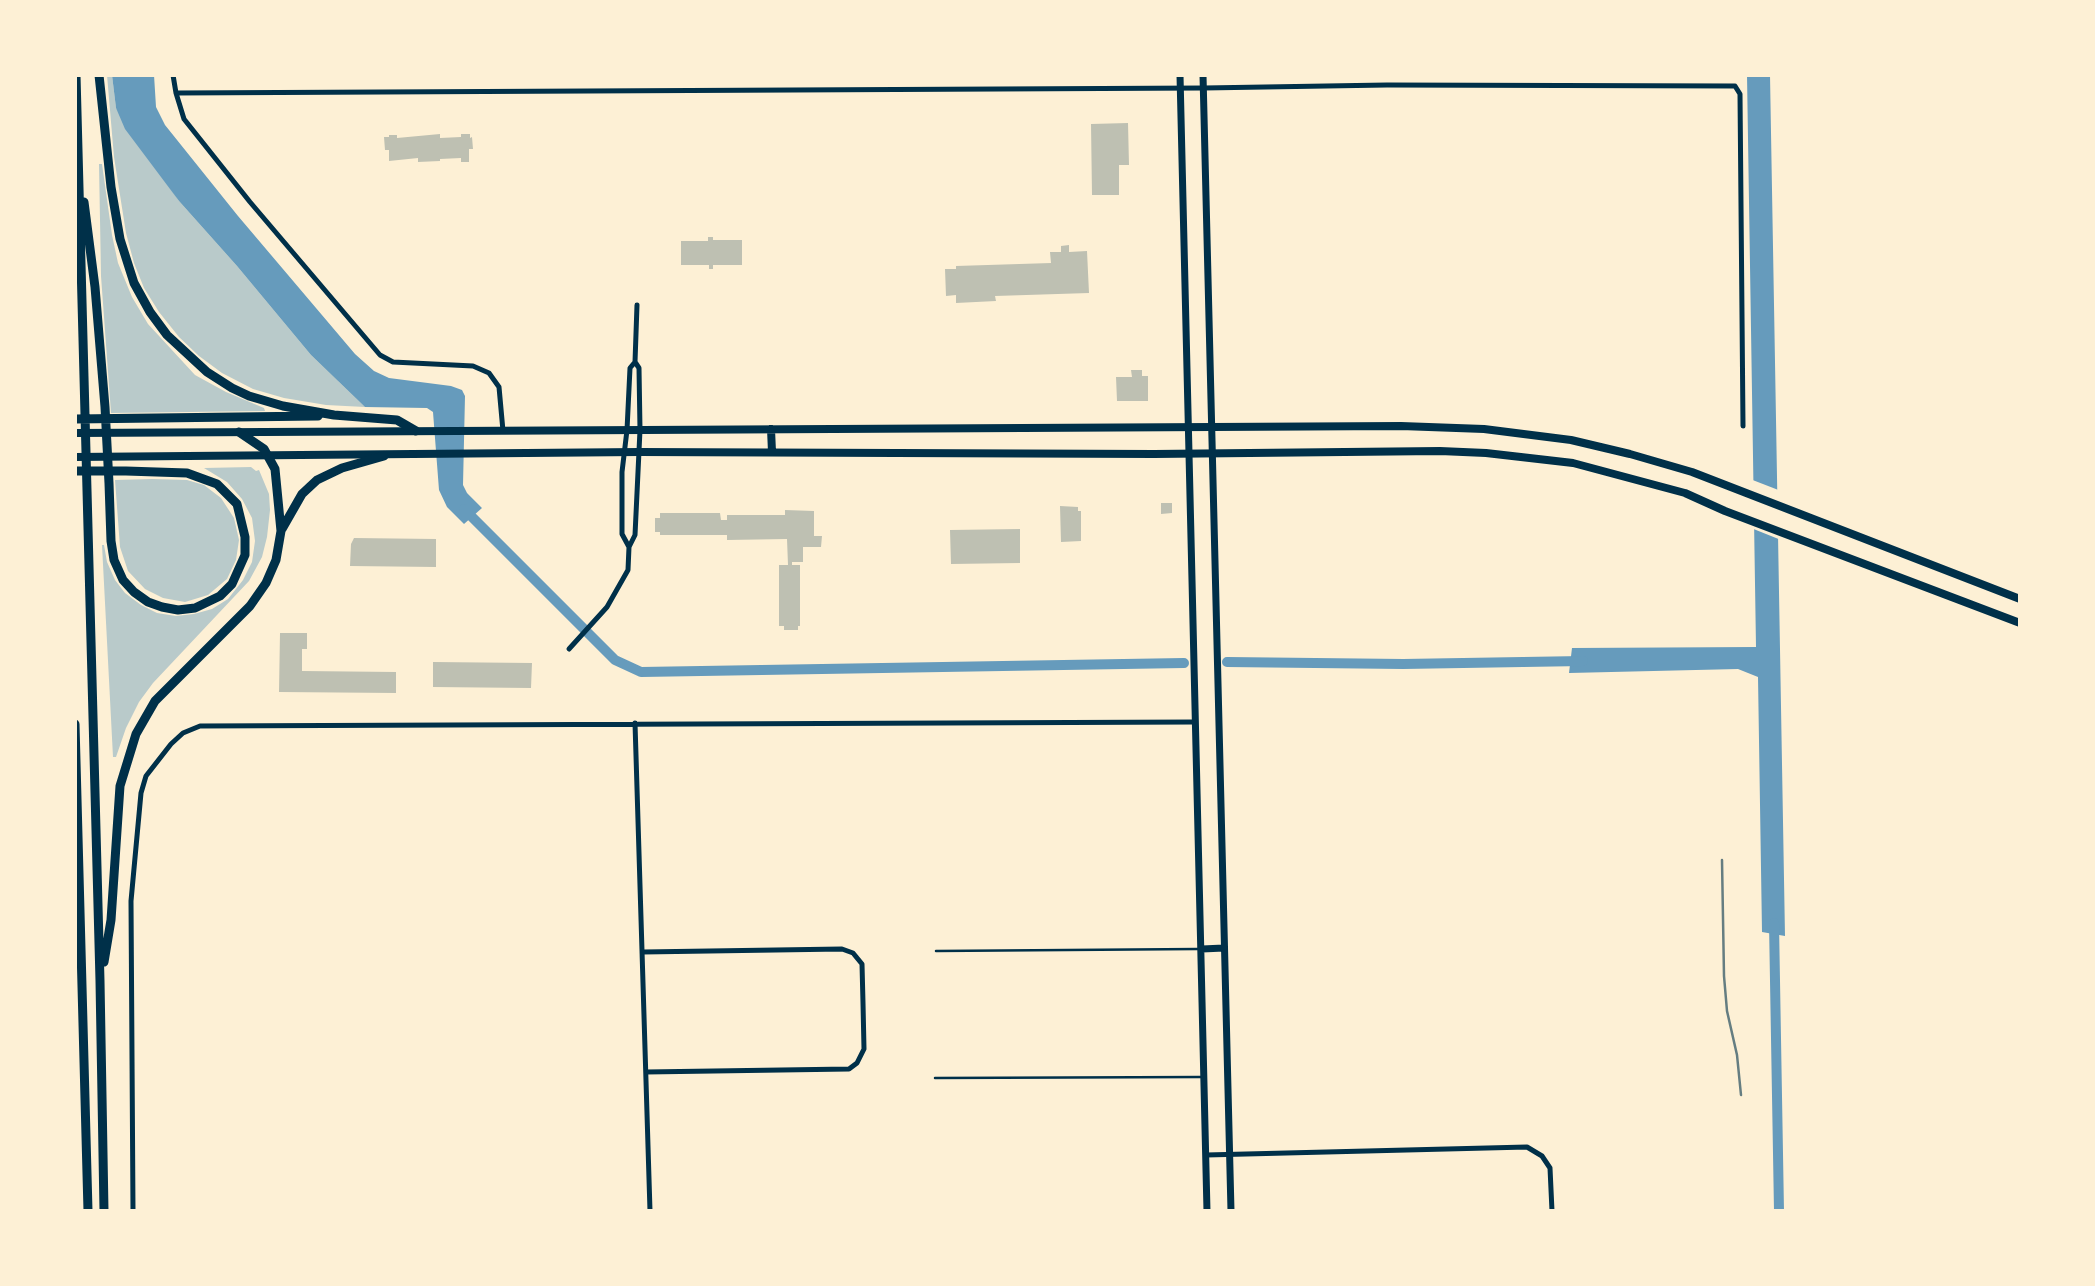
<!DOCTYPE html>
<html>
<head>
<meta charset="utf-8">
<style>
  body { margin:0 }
  #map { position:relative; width:2095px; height:1286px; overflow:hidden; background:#fdf0d5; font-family:"Zilla Slab",serif }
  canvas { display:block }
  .frame { position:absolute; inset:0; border:77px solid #fdf0d5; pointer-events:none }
</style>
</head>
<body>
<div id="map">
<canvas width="2095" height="1286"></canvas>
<div class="frame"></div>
</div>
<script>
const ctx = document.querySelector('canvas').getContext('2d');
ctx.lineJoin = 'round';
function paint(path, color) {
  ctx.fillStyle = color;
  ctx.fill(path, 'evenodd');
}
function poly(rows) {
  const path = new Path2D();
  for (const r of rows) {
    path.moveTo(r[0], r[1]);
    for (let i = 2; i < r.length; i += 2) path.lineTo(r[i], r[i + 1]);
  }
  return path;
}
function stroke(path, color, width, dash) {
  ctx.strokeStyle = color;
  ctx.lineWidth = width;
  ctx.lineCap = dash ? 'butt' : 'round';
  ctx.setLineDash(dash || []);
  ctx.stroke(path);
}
const green = poly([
  [107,75,112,75,116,108,179,201,237,266,311,355,365,407,326,405,284,398,253,389,222,373,199,356,179,337,159,312,144,288,134,263,126,233,114,157],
  [99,164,102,164,112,235,118,263,132,297,148,324,195,375,226,392,264,408,265,411,111,413,101,276],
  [204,468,251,467,256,471,259,470,269,494,270,510,267,537,262,557,249,581,153,683,139,702,126,728,116,757,113,757,102,545,104,545,107,562,115,580,125,593,141,605,157,613,176,616,194,614,212,609,228,599,243,580,252,562,255,541,252,518,242,499,227,482],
  [152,479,187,480,204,485,221,498,234,518,239,540,236,560,227,579,208,595,185,602,163,598,145,589,128,571,120,547,115,480]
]);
const water = poly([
  [112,75,154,75,156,107,165,125,238,216,355,354,374,371,389,378,451,386,462,390,465,396,463,485,467,493,482,508,464,524,447,507,439,490,433,412,427,408,365,407,311,355,237,266,179,201,125,129,116,108],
  [1747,75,1770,75,1785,936,1762,932,1758,677,1738,669,1569,673,1572,648,1756,647]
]);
const pier = poly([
  [1750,479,1781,491,1781,540,1751,528]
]);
const canal = poly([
  [464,509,615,660,641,672,1184,663],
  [1227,662,1403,664,1583,661],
  [1774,923,1779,1211]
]);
const building = poly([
  [1128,123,1129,165,1119,165,1119,195,1092,195,1091,124],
  [440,134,440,138,461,137,461,134,470,134,470,138,472,137,473,149,469,149,469,162,461,162,461,158,440,159,440,161,418,162,418,158,389,161,389,150,385,150,384,137,389,137,389,135,397,135,397,138],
  [708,237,713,237,713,240,742,240,742,265,713,265,713,269,709,269,709,265,681,265,681,241,708,241],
  [1069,245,1069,252,1087,251,1089,293,995,296,996,301,956,303,956,295,946,296,945,269,956,269,956,266,1051,263,1050,252,1061,252,1061,246],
  [1131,370,1142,370,1142,376,1148,376,1148,401,1117,401,1116,377,1132,377],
  [1161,503,1172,503,1172,513,1161,514],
  [1060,506,1078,507,1078,511,1081,511,1081,541,1061,542],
  [785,510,814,511,814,536,822,536,821,547,803,547,803,562,792,562,792,565,800,565,800,626,798,626,798,630,784,630,784,626,779,626,779,565,788,565,787,539,727,540,727,535,660,535,660,532,655,532,655,518,660,518,660,513,720,513,721,520,727,520,727,515,785,515],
  [1020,529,1020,563,951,564,950,530],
  [354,538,436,539,436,567,350,566,351,544],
  [280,633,307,633,307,649,302,649,302,671,396,672,396,693,279,692],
  [433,662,532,663,531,688,433,687]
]);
const service = poly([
  [936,951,1198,949],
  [935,1078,1201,1077]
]);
const minor = poly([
  [173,75,176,93,184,119,250,202,380,355,393,362,473,366,489,373,499,387,503,431],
  [176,93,1204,88,1387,85,1735,86,1740,94,1743,426],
  [629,547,622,534,622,472,627,430,630,368,635,362,637,305],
  [569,649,607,607,628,570,629,547,635,535,640,430,639,368,635,362],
  [635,723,650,1211],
  [643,952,842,949,853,953,862,964,863,1003,864,1049,857,1063,849,1069,646,1072],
  [1206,1155,1527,1147,1542,1156,1550,1168,1552,1211],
  [133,1211,131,901,141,793,146,776,171,744,183,733,200,726,1195,722]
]);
const secondary = poly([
  [1180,75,1207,1211],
  [1203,75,1231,1211],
  [1202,949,1224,948]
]);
const primary = poly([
  [771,429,772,452],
  [75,433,1401,426,1484,429,1571,440,1630,454,1692,472,2020,599],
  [75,457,639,452,1154,454,1440,451,1486,453,1573,463,1685,493,1725,511,2020,623]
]);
const motorway = poly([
  [76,75,100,981,104,1211],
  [99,75,111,187,120,239,134,283,150,312,167,335,207,372,232,388,249,396,283,406,334,415,397,420,416,431],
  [75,419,318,416],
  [75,471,126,471,187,473,217,484,237,504,245,537,245,555,232,584,220,596,195,608,178,610,162,607,148,602,134,592,123,580,114,560,111,541,109,483,105,407,95,287,84,202],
  [282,529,302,494,317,480,342,468,384,456],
  [75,724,88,1211],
  [104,962,111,920,120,786,136,734,155,701,250,606,266,583,276,560,281,531,275,469,264,449,239,432]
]);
const rail = poly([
  [1722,860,1724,976,1727,1011,1737,1055,1741,1095]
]);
paint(green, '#b9caca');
paint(water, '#669bbc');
paint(pier, '#fdf0d5');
stroke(canal, '#669bbc', 10);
paint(building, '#bec0b2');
stroke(service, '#003049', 2.5);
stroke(minor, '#003049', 5);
stroke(secondary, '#003049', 7);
stroke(primary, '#003049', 8);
stroke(motorway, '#003049', 9);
stroke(rail, '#657d81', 2.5);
</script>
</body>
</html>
